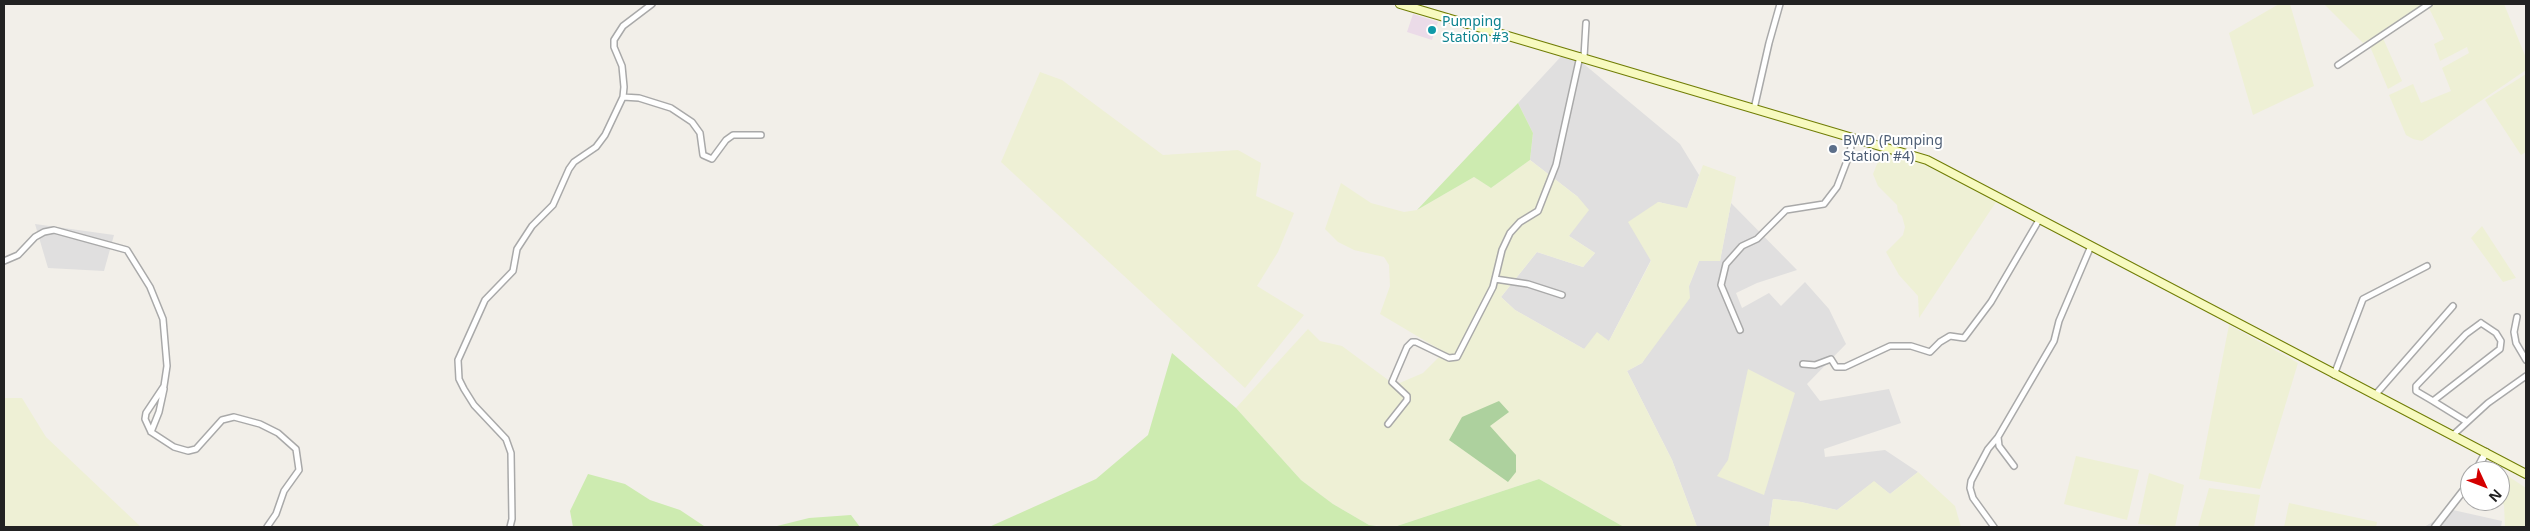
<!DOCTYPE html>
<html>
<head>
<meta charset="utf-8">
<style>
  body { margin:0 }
  #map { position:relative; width:2530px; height:531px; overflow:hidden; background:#f2efe9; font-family:"Noto Sans",sans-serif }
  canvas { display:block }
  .frame { position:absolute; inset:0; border:5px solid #222; pointer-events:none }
  .north { position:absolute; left:2460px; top:461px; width:50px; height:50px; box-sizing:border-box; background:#fff; border:1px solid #a7a7a7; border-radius:50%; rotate:133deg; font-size:14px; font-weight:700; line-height:20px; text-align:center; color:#222 }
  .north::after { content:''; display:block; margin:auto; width:18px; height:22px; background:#d40000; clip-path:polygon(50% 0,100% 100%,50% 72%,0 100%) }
</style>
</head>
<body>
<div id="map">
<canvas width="2530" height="531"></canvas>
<div class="frame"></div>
<div class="north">N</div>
</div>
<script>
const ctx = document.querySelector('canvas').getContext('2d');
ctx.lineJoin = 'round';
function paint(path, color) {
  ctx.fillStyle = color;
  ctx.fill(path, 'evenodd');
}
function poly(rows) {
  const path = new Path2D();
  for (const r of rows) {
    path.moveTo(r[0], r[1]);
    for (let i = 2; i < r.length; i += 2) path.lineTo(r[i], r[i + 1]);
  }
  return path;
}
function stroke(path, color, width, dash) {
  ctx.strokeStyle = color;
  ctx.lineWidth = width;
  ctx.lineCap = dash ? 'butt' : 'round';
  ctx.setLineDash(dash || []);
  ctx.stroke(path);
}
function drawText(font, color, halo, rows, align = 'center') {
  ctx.font = font + ' "Noto Sans",sans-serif';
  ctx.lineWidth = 4;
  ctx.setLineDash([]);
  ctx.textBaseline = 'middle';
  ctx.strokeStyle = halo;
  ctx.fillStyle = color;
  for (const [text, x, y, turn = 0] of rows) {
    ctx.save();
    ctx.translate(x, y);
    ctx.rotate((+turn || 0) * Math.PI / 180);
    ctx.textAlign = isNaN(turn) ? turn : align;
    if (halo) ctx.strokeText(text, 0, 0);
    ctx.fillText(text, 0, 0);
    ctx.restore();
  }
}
const residential = poly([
  [1567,50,1680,144,1699,175,1687,209,1658,202,1651,260,1609,341,1584,349,1515,310,1501,297,1537,252,1583,267,1595,253,1569,236,1578,197,1530,160,1533,133,1518,103],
  [1731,203,1797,270,1757,283,1736,293,1742,308,1769,293,1781,306,1805,282,1829,309,1846,344,1807,384,1820,401,1889,389,1901,423,1824,449,1825,457,1885,450,1918,472,1890,494,1874,482,1837,510,1801,502,1773,499,1769,527,1697,527,1672,460,1627,371,1642,363,1689,286,1699,261,1720,261],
  [35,224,114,235,104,271,48,268],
  [2453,510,2502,521,2501,527,2424,527]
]);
const industrial = poly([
  [1413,14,1438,22,1432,40,1407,32]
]);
const farmland = poly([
  [2279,4,2290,4,2314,86,2253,115,2229,33],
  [2324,4,2427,4,2409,17,2363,43],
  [2432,4,2504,4,2526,58,2526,70,2422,141,2413,139,2406,135,2389,95,2413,84,2421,103,2451,91,2442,68,2469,53,2467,47,2440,61,2434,44,2444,39,2428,6],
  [2382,36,2402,81,2388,89,2369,44],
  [1040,72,1062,80,1163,155,1238,150,1261,163,1256,196,1294,213,1278,252,1257,286,1304,315,1245,388,1001,162],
  [2526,74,2526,152,2521,155,2485,100],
  [1894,153,1933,165,1998,199,1919,318,1918,296,1899,275,1886,252,1903,235,1905,227,1902,216,1898,212,1897,205,1878,186,1873,174,1881,154],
  [1530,160,1578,197,1589,210,1569,236,1595,253,1583,267,1537,252,1501,297,1515,310,1584,349,1597,332,1609,341,1651,261,1628,222,1658,202,1687,208,1703,165,1736,177,1720,261,1699,261,1689,286,1690,298,1642,363,1627,371,1672,460,1697,527,1624,527,1539,479,1394,527,1369,525,1333,504,1301,480,1236,408,1308,329,1320,341,1342,346,1395,385,1423,373,1444,352,1380,314,1390,286,1389,265,1384,257,1354,250,1338,242,1325,229,1341,183,1371,203,1404,212,1417,210,1474,177,1491,188],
  [2482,226,2516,278,2503,282,2471,238],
  [2229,325,2298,363,2260,489,2199,479],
  [1748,369,1795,393,1764,495,1717,476,1728,460],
  [4,398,22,398,46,437,141,527,4,527],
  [2076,456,2139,470,2127,520,2064,504],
  [2490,464,2526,488,2526,527,2505,527,2504,505,2500,500,2500,471,2484,471],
  [1918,472,1955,506,1961,527,1769,527,1773,499,1801,502,1837,510,1874,481,1890,494],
  [2149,473,2184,485,2175,527,2138,524],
  [2209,488,2260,495,2254,527,2198,527],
  [2289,503,2377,522,2376,527,2284,527]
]);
const grass = poly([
  [1518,103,1533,133,1530,160,1491,188,1474,177,1417,210],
  [1172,353,1236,408,1301,480,1333,504,1369,525,1384,527,989,527,1096,479,1148,435],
  [588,474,625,484,650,500,680,510,704,526,714,527,573,527,570,511],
  [1539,479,1624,527,1394,527],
  [851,515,860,527,773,527,809,518]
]);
const forest = poly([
  [1499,401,1509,412,1490,426,1516,455,1516,472,1508,482,1449,440,1462,417]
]);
const minor = poly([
  [1584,57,1586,23],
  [2338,65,2429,4],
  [623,97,639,98,671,108,692,122,700,133,703,155,712,159,726,140,733,135,761,135],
  [1754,109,1769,43,1780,4],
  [4,261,18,255,35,237,44,232,54,230,127,250,150,287,163,319,167,366,164,386,146,413,145,419,151,432,174,447,188,451,196,449,222,420,234,417,260,424,278,433,296,449,299,470,284,491,276,514,267,527],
  [1495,279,1528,284,1562,295],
  [2517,317,2514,332,2516,343,2526,360],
  [2481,323,2496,333,2501,341,2500,349,2433,401,2416,391,2416,386,2466,334,2481,323],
  [1740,330,1721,285,1726,264,1742,246,1757,239,1786,210,1824,204,1837,187,1850,153,1852,139],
  [1803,364,1815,365,1831,359,1836,367,1845,367,1890,346,1911,346,1930,352,1940,342,1950,336,1964,338,1991,302,2039,220],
  [2334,375,2363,299,2427,266],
  [2376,394,2453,306],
  [2433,401,2467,422],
  [1388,424,1407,400,1407,396,1392,382,1407,347,1412,342,1416,342,1449,358,1457,357,1493,287,1502,250,1510,233,1520,222,1538,211,1556,165,1580,56],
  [151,432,159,412,164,389],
  [2453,435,2488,403,2526,376],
  [2014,466,1999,446,1998,437,2054,341,2059,321,2091,246],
  [510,527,512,519,511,453,506,439,474,405,464,389,459,379,458,360,485,300,513,271,517,249,532,226,553,205,569,169,574,162,596,147,605,135,623,97,624,87,622,66,614,47,614,40,623,26,652,4],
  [1994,527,1973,498,1970,488,1971,481,1988,449,1998,437]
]);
const tertiary = poly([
  [2476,471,2486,452],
  [2435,527,2470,482]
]);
const secondary = poly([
  [1400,4,1927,160,2526,474]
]);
const markers = [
  [1432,30,5,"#0f9aa8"],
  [1833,149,5,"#5c6f8a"]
];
const cultureNames = [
  ["Pumping",1442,22],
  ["Station #3",1442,38]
];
const serviceNames = [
  ["BWD (Pumping",1843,141],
  ["Station #4)",1843,157]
];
paint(residential, '#e0dfdf');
paint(industrial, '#ebdbe8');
paint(farmland, '#eef0d5');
paint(grass, '#cdebb0');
paint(forest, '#add19e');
stroke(minor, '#a9a9a9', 8);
stroke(tertiary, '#a9a9a9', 9);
stroke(secondary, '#707d05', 10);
stroke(minor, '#fff', 5);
stroke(tertiary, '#fff', 6);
stroke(secondary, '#f7fabf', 8);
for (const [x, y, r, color] of markers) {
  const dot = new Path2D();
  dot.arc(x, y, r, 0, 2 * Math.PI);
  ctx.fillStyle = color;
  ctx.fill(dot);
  stroke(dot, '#fff', 2);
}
drawText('14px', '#0d838f', '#fff', cultureNames, 'left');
drawText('14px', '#4e5e75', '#fff', serviceNames, 'left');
</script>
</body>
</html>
